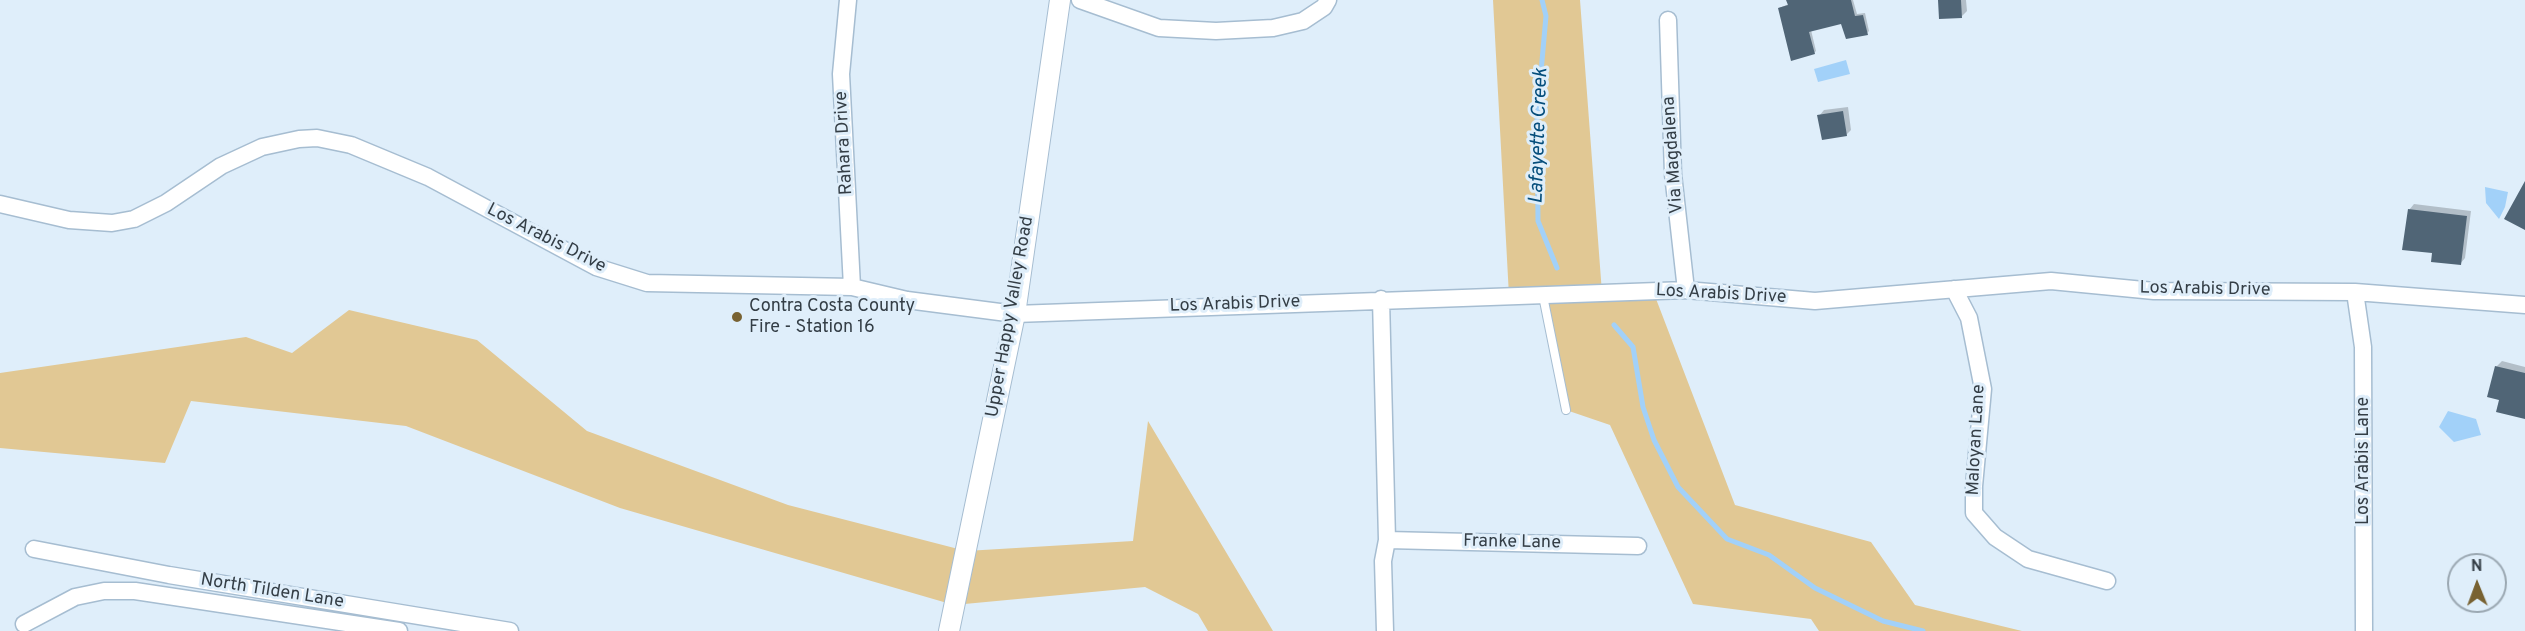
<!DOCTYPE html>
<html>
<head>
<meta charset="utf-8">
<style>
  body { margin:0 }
  #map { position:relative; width:2525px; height:631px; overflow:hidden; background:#dfeefa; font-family:Overpass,sans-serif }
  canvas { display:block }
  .north { position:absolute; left:2447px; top:553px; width:60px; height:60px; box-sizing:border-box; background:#dfeefa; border:2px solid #9ba8b2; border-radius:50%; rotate:359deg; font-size:16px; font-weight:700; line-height:24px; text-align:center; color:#343e46 }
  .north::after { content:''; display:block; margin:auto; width:21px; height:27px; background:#786232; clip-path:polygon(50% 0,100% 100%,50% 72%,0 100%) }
</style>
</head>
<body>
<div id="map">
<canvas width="2525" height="631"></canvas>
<div class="north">N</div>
</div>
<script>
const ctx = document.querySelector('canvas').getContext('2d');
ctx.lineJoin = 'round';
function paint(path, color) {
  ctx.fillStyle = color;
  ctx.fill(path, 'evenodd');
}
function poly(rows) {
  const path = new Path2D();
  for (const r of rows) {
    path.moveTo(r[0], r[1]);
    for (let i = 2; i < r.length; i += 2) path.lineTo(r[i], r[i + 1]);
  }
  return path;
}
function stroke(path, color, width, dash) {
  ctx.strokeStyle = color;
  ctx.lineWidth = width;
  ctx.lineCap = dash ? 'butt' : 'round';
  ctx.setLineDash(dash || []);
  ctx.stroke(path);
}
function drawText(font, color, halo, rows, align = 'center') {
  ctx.font = font + ' Overpass,sans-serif';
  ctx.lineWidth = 6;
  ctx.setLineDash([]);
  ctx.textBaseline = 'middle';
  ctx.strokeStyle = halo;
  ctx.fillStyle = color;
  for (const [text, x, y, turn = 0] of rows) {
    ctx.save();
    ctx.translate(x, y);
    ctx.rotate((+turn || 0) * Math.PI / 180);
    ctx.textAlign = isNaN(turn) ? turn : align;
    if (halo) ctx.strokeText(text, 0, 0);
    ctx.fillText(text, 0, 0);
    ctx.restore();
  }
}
const green = poly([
  [1493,0,1580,0,1602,293,1653,291,1735,505,1871,542,1915,605,2022,631,1819,631,1811,619,1693,604,1610,425,1566,410,1543,296,1509,296],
  [349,310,477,340,587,431,788,505,966,551,1133,541,1148,421,1273,631,1208,631,1198,614,1145,587,954,605,620,508,406,426,191,401,165,463,0,448,0,373,246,337,292,353]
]);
const water = poly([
  [1846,60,1850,74,1818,82,1814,69],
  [2485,187,2508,192,2505,207,2499,219,2486,203],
  [2448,411,2476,419,2481,435,2454,442,2439,427]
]);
const shadow = poly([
  [1788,0,1853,0,1857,14,1865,13,1869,31,1867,33,1842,22,1811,30,1816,51,1814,53,1779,8,1789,4],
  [1939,0,1966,0,1967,11,1962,16],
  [1848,107,1851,130,1846,135,1819,116,1824,110],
  [2414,204,2471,211,2465,258,2460,264,2433,252,2409,210],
  [2502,361,2525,367,2525,418,2501,399,2496,367]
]);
const stream = poly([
  [1542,0,1546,16,1537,117,1538,221,1557,268],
  [1614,325,1633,347,1643,407,1654,440,1678,487,1727,539,1769,555,1815,588,1883,621,1923,631]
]);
const building = poly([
  [1786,0,1851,0,1855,16,1863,15,1868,35,1846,39,1841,24,1809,32,1815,54,1791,61,1778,8,1788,5],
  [1938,0,1961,0,1962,18,1939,19],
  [1843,111,1847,136,1822,140,1817,115],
  [2525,181,2525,230,2504,219],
  [2408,209,2467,216,2461,265,2431,262,2432,253,2402,250],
  [2495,366,2525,373,2525,419,2496,412,2499,400,2487,397]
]);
const service = poly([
  [1543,296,1566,410]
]);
const minor = poly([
  [848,0,841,74,852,287],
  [1080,0,1159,28,1216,31,1273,28,1303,21,1324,7,1328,0],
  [1668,20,1673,174,1686,290],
  [0,204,69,220,112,223,134,219,166,203,221,166,262,147,299,139,317,138,351,145,428,177,596,267,647,283,852,287,907,300,1015,314,1686,290,1815,301,2051,281,2154,291,2355,292,2525,305],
  [1954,289,1969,318,1983,389,1974,486,1974,513,1995,537,2028,559,2107,581],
  [2355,292,2363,347,2364,631],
  [1381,299,1387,540,1383,561,1385,631],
  [1387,540,1638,546],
  [34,549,169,575,510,631],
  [24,624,75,597,104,591,135,591,399,631]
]);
const tertiary = poly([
  [949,631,1015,314,1060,0]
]);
const markers = [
  [737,317,6,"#786232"]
];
const streetNames = [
  ["Rahara Drive",845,143,-93],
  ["Via Magdalena",1674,155,-94],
  ["Los Arabis Drive",546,239,27],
  ["Los Arabis Drive",2205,290,1],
  ["Los Arabis Drive",1721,295,3],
  ["Los Arabis Drive",1235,305,-2],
  ["Upper Happy Valley Road",1011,317,-80],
  ["Maloyan Lane",1977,440,-87],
  ["Los Arabis Lane",2364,461,-90],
  ["Franke Lane",1512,543,1],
  ["North Tilden Lane",272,592,9]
];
const poiNames = [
  ["Contra Costa County",749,307],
  ["Fire - Station 16",749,328]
];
const waterNames = [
  ["Lafayette Creek",1540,136,-88]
];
paint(green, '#e1c894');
paint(water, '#a2d1f9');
paint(shadow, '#0003');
stroke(stream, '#a2d1f9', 5);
paint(building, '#506576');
stroke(service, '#a6bdd1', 10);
stroke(minor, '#a6bdd1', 19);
stroke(tertiary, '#a6bdd1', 22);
stroke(service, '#fff', 8);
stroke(minor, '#fff', 16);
stroke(tertiary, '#fff', 20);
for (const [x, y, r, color] of markers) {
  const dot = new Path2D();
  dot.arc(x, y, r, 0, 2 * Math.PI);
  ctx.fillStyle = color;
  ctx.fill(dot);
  stroke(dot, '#dfeefa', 2);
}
drawText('18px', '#343e46', '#dfeefa', streetNames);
drawText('18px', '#343e46', '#dfeefa', poiNames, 'left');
drawText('italic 20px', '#044d7b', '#dfeefa', waterNames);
</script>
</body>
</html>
